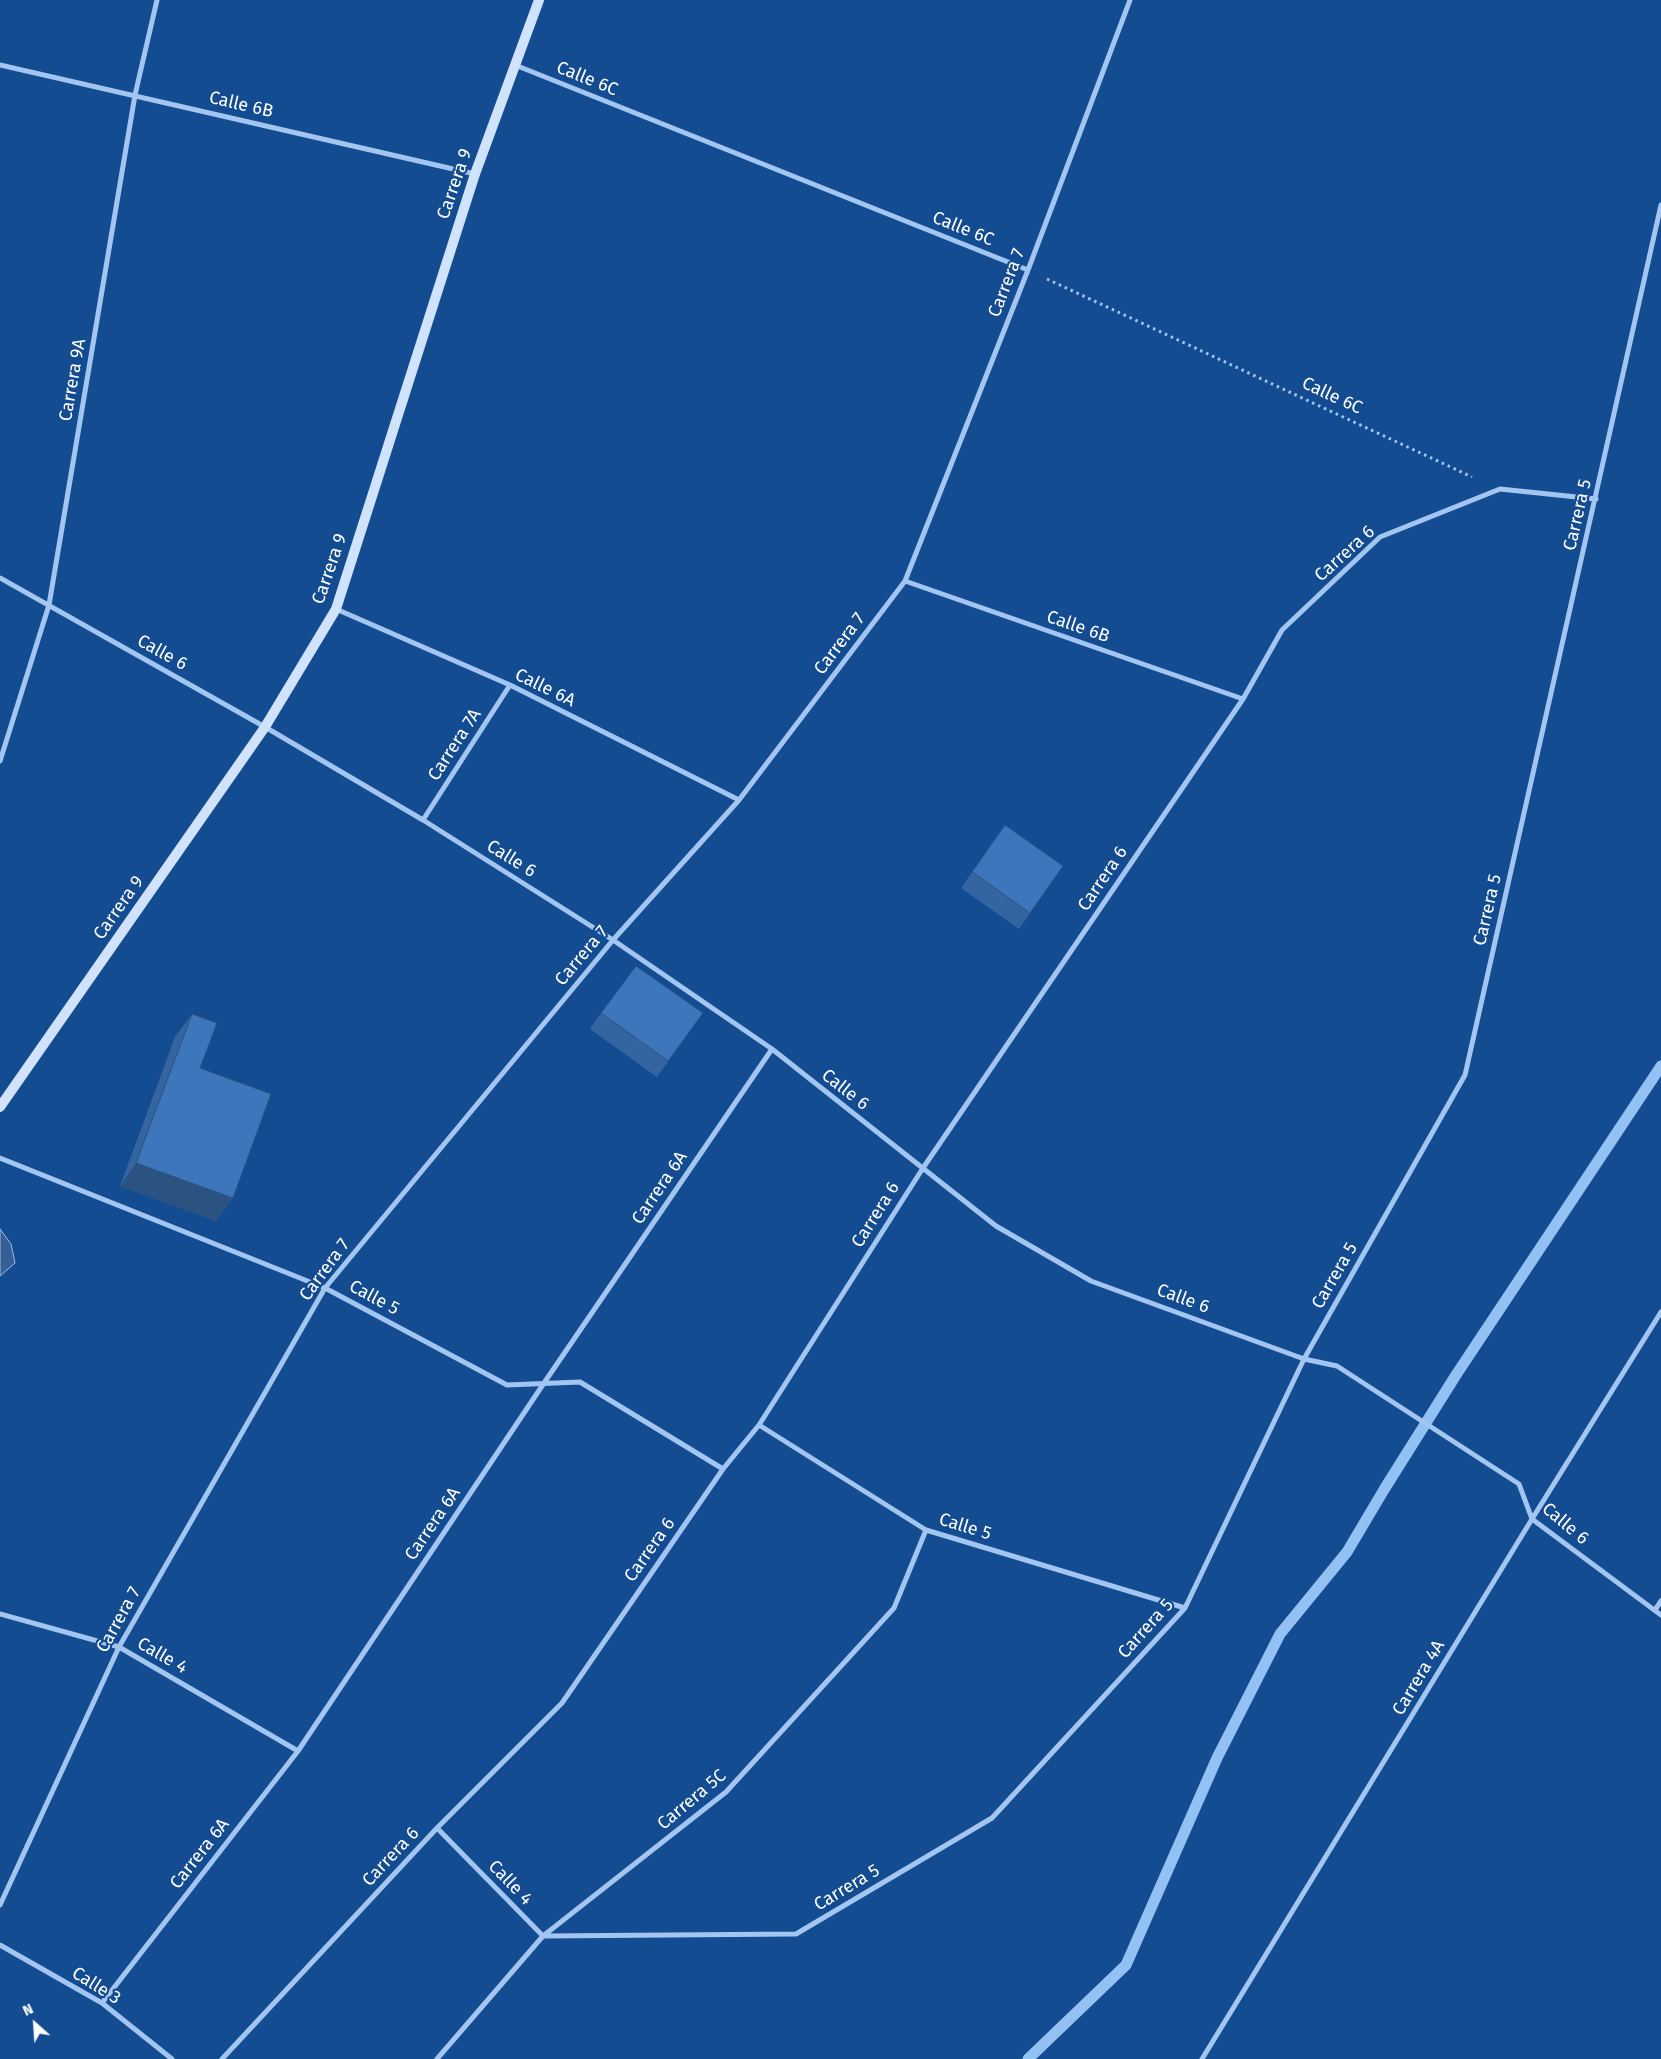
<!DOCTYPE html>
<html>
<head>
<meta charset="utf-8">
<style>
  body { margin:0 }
  #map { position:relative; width:1661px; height:2059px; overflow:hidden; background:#144c92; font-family:"Fira Sans",sans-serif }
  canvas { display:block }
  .north { position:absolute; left:10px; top:1999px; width:50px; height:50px; -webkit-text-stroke:4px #144c92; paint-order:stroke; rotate:334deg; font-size:14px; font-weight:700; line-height:20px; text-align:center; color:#fff }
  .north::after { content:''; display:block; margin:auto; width:18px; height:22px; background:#fff; clip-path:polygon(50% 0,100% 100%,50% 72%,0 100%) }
</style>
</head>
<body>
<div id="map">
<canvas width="1661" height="2059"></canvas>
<div class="north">N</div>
</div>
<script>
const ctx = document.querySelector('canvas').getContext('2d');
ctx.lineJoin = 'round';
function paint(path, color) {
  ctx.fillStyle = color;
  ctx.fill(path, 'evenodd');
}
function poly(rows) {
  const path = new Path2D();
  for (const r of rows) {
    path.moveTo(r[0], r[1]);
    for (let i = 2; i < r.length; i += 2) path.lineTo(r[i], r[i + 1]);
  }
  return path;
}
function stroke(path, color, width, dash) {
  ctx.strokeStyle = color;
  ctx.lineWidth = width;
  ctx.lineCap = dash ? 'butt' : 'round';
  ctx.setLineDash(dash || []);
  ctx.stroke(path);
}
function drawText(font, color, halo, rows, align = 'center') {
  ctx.font = font + ' "Fira Sans",sans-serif';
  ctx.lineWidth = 4.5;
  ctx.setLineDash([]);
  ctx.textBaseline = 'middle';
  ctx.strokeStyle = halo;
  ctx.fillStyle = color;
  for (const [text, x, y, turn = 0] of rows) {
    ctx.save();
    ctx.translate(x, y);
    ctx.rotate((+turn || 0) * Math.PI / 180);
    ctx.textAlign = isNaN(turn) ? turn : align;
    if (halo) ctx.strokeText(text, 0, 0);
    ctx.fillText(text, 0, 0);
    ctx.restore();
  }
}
const water = poly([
  [0,1229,11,1244,15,1263,0,1276,0,1229]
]);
const stream = poly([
  [1028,2059,1126,1965,1217,1758,1280,1634,1347,1552,1385,1488,1456,1375,1661,1066]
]);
const path = poly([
  [1047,279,1472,477]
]);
const minor = poly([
  [0,65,475,174],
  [515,65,1028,270],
  [0,578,265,727,423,820,613,940,772,1049,996,1226,1091,1281,1304,1359,1337,1366,1519,1484,1532,1519,1661,1615],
  [905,581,1243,699],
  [336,609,510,685,739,800],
  [0,761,49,605,135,95,157,0],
  [423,820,510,685],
  [0,1158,325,1288,507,1385,580,1382,723,1469],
  [759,1425,926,1530,1185,1608],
  [1655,1610,1661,1601],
  [0,1614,119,1647,298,1751],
  [437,1828,543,1936,796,1934,992,1818,1185,1608,1304,1359,1465,1075,1661,205],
  [0,1905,119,1647,325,1288,613,940,739,800,905,581,1028,270,1130,0],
  [0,1945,102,2003,172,2059],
  [102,2003,298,1751,544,1383,772,1049],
  [222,2059,437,1828,562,1703,723,1469,759,1425,923,1168,1243,699,1282,630,1380,537,1500,489,1596,499],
  [437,2059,543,1936,726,1792,894,1608,926,1530],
  [1202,2059,1532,1519,1661,1312]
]);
const secondary = poly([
  [0,1107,265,727,336,609,475,174,539,0]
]);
const wall = poly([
  [1005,825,1063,866,1019,929,961,888],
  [601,1013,703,1013,657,1077,590,1029],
  [192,1014,200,1068,233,1198,216,1221,120,1186,175,1037]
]);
const shadedWall = poly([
  [136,1163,233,1198,216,1221,120,1186]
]);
const building = poly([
  [1005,825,1063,866,1030,913,972,872,1005,825],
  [636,966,703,1013,668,1061,601,1013,636,966],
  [192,1014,217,1023,200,1068,271,1094,233,1198,136,1163,192,1014]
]);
const streetNames = [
  ["Calle 6C",587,79,22],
  ["Calle 6B",241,105,13],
  ["Carrera 9",455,184,-71],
  ["Calle 6C",963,229,22],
  ["Carrera 7",1007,283,-69],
  ["Carrera 9A",73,380,-80],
  ["Calle 6C",1332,396,25],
  ["Carrera 5",1578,515,-77],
  ["Carrera 6",1345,554,-42],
  ["Carrera 9",330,569,-71],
  ["Calle 6B",1078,627,19],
  ["Carrera 7",840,644,-53],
  ["Calle 6",162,653,29],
  ["Calle 6A",545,688,26],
  ["Carrera 7A",455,745,-57],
  ["Calle 6",511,859,32],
  ["Carrera 6",1103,879,-56],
  ["Carrera 9",119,908,-55],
  ["Carrera 5",1488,910,-77],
  ["Carrera 7",582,956,-50],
  ["Calle 6",845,1090,38],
  ["Carrera 6A",660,1188,-56],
  ["Carrera 6",876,1215,-58],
  ["Carrera 7",325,1270,-54],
  ["Carrera 5",1335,1276,-60],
  ["Calle 5",374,1298,28],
  ["Calle 6",1183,1299,20],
  ["Carrera 6A",433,1524,-56],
  ["Calle 6",1565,1524,40],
  ["Calle 5",965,1527,17],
  ["Carrera 6",650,1550,-55],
  ["Carrera 7",119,1620,-61],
  ["Carrera 5",1146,1629,-48],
  ["Calle 4",162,1656,30],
  ["Carrera 4A",1419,1678,-59],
  ["Carrera 5C",692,1800,-40],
  ["Carrera 6A",200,1854,-52],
  ["Carrera 6",391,1857,-47],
  ["Calle 4",510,1883,46],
  ["Carrera 5",847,1888,-31],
  ["Calle 3",96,1986,32]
];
paint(water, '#375f93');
stroke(water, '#94c1f4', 1);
stroke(stream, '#94c1f4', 11);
stroke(path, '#a2c6f1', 3, [2.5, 4]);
stroke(minor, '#a2c6f1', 5);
stroke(secondary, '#d1e3fc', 10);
paint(wall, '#3465a0');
paint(shadedWall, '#2b5382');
paint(building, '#3d76ba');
stroke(building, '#2b5382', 1);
drawText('18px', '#fff', '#144c92', streetNames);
</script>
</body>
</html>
